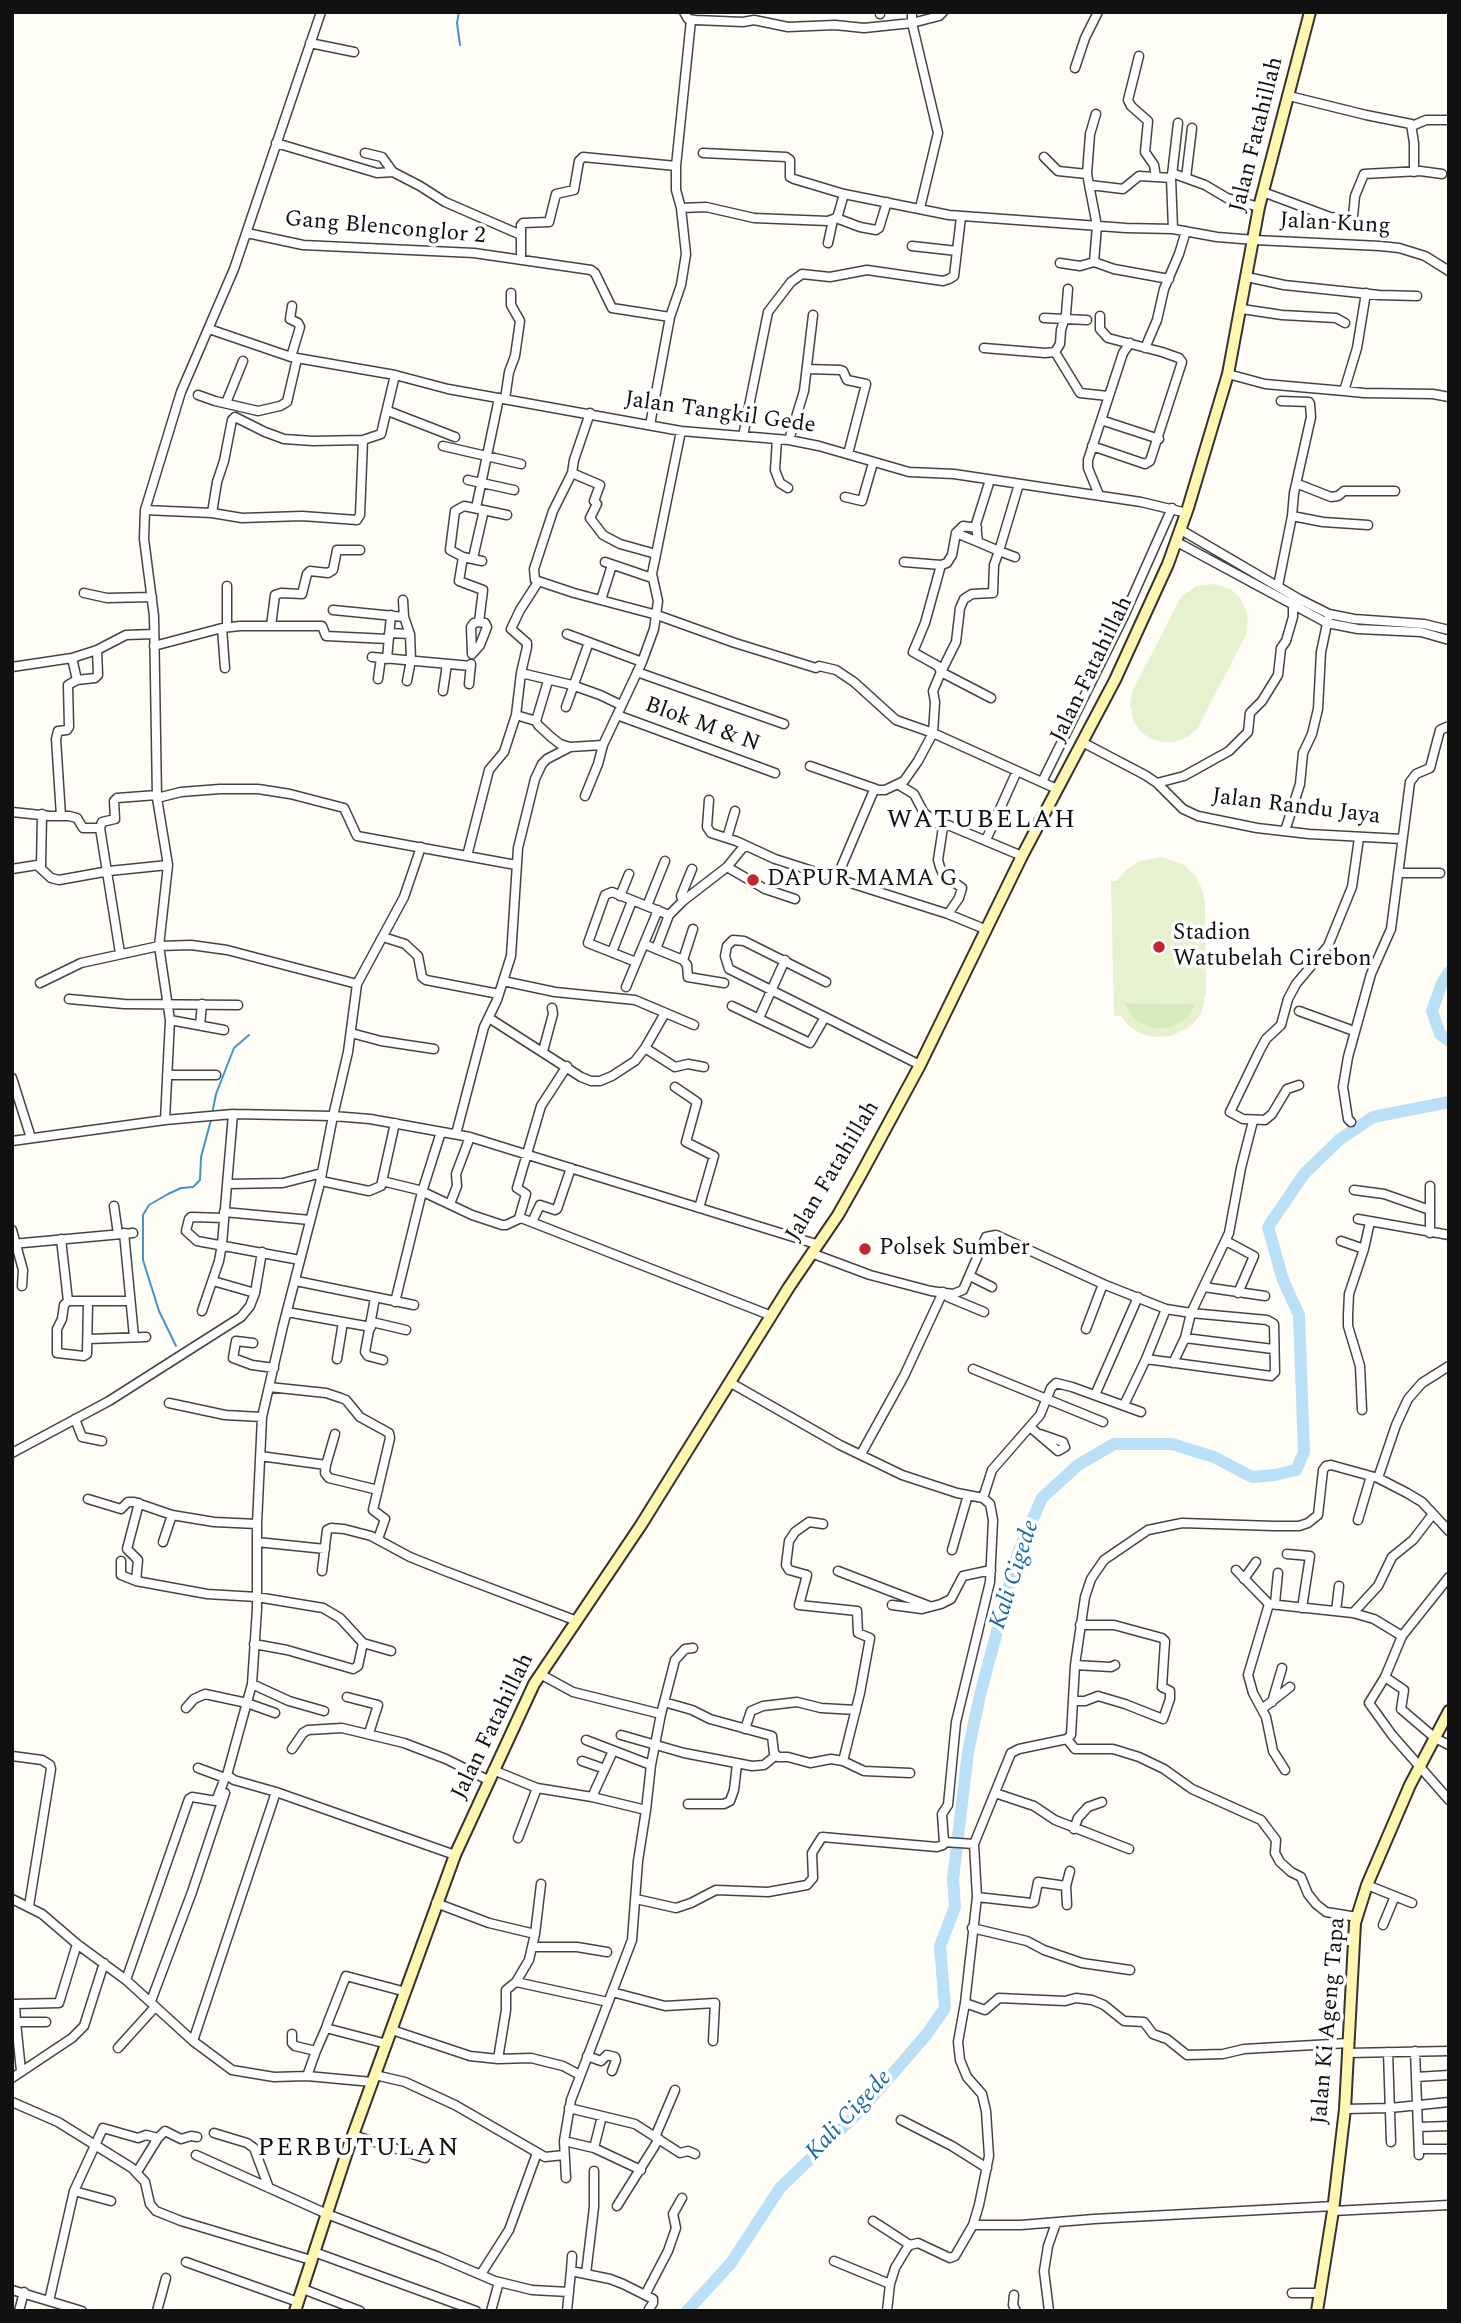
<!DOCTYPE html>
<html>
<head>
<meta charset="utf-8">
<style>
  body { margin:0 }
  #map { position:relative; width:1461px; height:2323px; overflow:hidden; background:#fffdf5; font-family:Spectral,serif }
  canvas { display:block }
  .frame { position:absolute; inset:0; border:14px solid #111; pointer-events:none }
</style>
</head>
<body>
<div id="map">
<canvas width="1461" height="2323"></canvas>
<div class="frame"></div>
</div>
<script>
const ctx = document.querySelector('canvas').getContext('2d');
ctx.lineJoin = 'round';
function paint(path, color) {
  ctx.fillStyle = color;
  ctx.fill(path, 'evenodd');
}
function poly(rows) {
  const path = new Path2D();
  for (const r of rows) {
    path.moveTo(r[0], r[1]);
    for (let i = 2; i < r.length; i += 2) path.lineTo(r[i], r[i + 1]);
  }
  return path;
}
function stroke(path, color, width, dash) {
  ctx.strokeStyle = color;
  ctx.lineWidth = width;
  ctx.lineCap = dash ? 'butt' : 'round';
  ctx.setLineDash(dash || []);
  ctx.stroke(path);
}
function drawText(font, color, halo, rows, align = 'center') {
  ctx.font = font + ' Spectral,serif';
  ctx.lineWidth = 7;
  ctx.setLineDash([]);
  ctx.textBaseline = 'middle';
  ctx.strokeStyle = halo;
  ctx.fillStyle = color;
  for (const [text, x, y, turn = 0] of rows) {
    ctx.save();
    ctx.translate(x, y);
    ctx.rotate((+turn || 0) * Math.PI / 180);
    ctx.textAlign = isNaN(turn) ? turn : align;
    if (halo) ctx.strokeText(text, 0, 0);
    ctx.fillText(text, 0, 0);
    ctx.restore();
  }
}
const green = poly([
  [1124,1003,1196,1004,1190,1015,1180,1023,1169,1028,1156,1029,1139,1023,1130,1014]
]);
const pitch = poly([
  [1215,584,1232,590,1241,599,1248,616,1246,635,1197,729,1187,737,1176,742,1163,742,1151,739,1141,732,1134,722,1130,704,1132,692,1181,597,1196,586],
  [1162,857,1184,865,1195,875,1202,889,1205,903,1206,992,1201,1014,1191,1026,1171,1036,1156,1037,1141,1034,1128,1025,1121,1016,1114,1016,1111,881,1117,881,1127,869,1140,861],
  [1124,1004,1124,1003,1195,1004,1190,1015,1180,1023,1169,1028,1157,1029,1139,1023,1130,1014]
]);
const stream = poly([
  [459,12,457,23,460,45],
  [212,1114,216,1094,234,1048,249,1035],
  [176,1346,159,1311,143,1260,143,1215,149,1205,168,1194,181,1188,193,1187,200,1180,201,1157,211,1120]
]);
const river = poly([
  [1449,972,1442,983,1432,1011,1440,1034,1449,1041],
  [687,2311,731,2263,780,2188,862,2109,927,2034,945,2008,940,1946,955,1907,953,1879,968,1752,980,1695,1013,1571,1019,1550,1042,1498,1078,1465,1114,1444,1172,1444,1214,1457,1252,1477,1275,1475,1296,1470,1304,1452,1299,1315,1283,1280,1268,1227,1304,1174,1339,1140,1373,1117,1449,1102]
]);
const street = poly([
  [684,12,688,19,696,20,743,22,754,20,788,27,835,25,864,28,912,23,939,16,943,12],
  [880,12,880,14],
  [912,12,912,23,938,133,920,208],
  [310,43,354,52],
  [1139,56,1128,100,1131,106,1148,121,1145,152,1154,165,1156,177,1171,178,1173,229],
  [1075,68,1085,38,1098,12],
  [1289,96,1366,115,1411,124,1414,143,1414,172],
  [1096,114,1090,134,1087,174,1097,226,1094,262,1114,269,1169,279],
  [1412,126,1426,120,1449,120],
  [276,143,377,173,393,172],
  [365,153,382,157,393,172,420,186,445,202,521,235,521,260],
  [703,153,786,157,790,160,790,177,794,179,844,194,949,215,1126,228,1173,229,1217,237,1255,240,1380,246,1399,248,1425,256,1449,271],
  [1044,157,1058,171,1087,174],
  [1172,173,1205,185,1227,198,1259,207],
  [1172,175,1178,123],
  [1186,178,1192,128],
  [1090,185,1123,189,1139,176,1156,177],
  [1263,192,1330,217,1349,219,1353,216,1355,196,1364,174,1420,171,1442,174],
  [681,208,706,207,754,218,828,221,836,218,838,215,844,194],
  [836,218,860,227,876,230,879,228,887,202],
  [247,233,303,245,474,253,591,270,595,273,612,308,670,317],
  [521,235,521,225,523,223,549,222,556,194,574,190,579,161,583,157,676,166],
  [828,243,833,220],
  [912,246,957,251],
  [1060,263,1080,266,1094,262],
  [1247,277,1284,285,1379,295,1417,296],
  [1366,293,1357,348,1344,391,1364,393,1433,394,1449,397],
  [1242,309,1282,315,1336,318,1345,323],
  [1044,318,1087,320],
  [209,329,291,357,395,375,448,389,681,431,789,440,819,446,909,472,954,474,1141,502,1187,513],
  [984,348,1045,353,1055,352,1080,393,1108,396],
  [1145,348,1157,320,1164,289,1179,254,1186,231],
  [1055,352,1060,344,1061,330,1066,314,1068,289],
  [291,357,300,327,298,323,290,319,292,306],
  [807,369,840,370,843,371,847,380,866,384,848,454],
  [1228,374,1265,384,1344,391],
  [198,395,215,401,258,411,280,406,287,402,297,359],
  [505,399,509,372,515,356,520,321,511,305,511,293],
  [1281,401,1309,402,1310,404,1311,417,1294,493,1292,516],
  [226,403,243,361],
  [388,411,455,437],
  [590,413,574,460,572,473,600,485,594,501,597,504,590,518,603,535,620,544,656,554],
  [1101,420,1159,439],
  [650,425,670,317,681,285,686,254,681,208,676,190,676,166,691,20],
  [743,436,768,312,791,282,802,274,830,277,867,270,943,281,949,279,954,276,961,217],
  [777,439,775,470,780,483,788,488],
  [789,440,804,391,813,315],
  [443,446,521,464],
  [1092,446,1145,464,1150,461,1182,362,1179,358,1162,352,1108,338,1100,329,1100,316],
  [572,473,553,511,534,569,535,580,574,593,657,615,735,643,816,668,819,666,836,670,854,682,896,720,933,733,1057,789],
  [468,480,514,490],
  [990,480,976,524,978,542,999,551,994,565,993,593,972,594,964,599,960,608,956,642,941,672,991,698],
  [1298,484,1331,497,1338,496,1344,491,1395,491],
  [1099,495,1088,468,1088,460,1123,353,1130,343],
  [845,497,862,501,873,463],
  [476,508,499,398],
  [145,510,212,513,242,518,302,516,357,520,360,515,363,440,381,434,395,375],
  [212,513,217,482,224,461,232,420,235,417,265,432,284,439,313,441,363,440],
  [1181,530,1299,599,1329,614,1354,619,1424,624,1449,630],
  [956,533,963,526,977,528],
  [1177,542,1327,623,1358,629,1421,632,1449,640],
  [463,557,459,581,483,590,479,622],
  [1015,557,999,551,1019,484],
  [473,558,484,510],
  [482,561,463,557,450,550,455,511,464,506,507,515],
  [605,562,652,578],
  [904,562,941,565,947,563,952,555,956,533,978,542],
  [227,586,227,627],
  [1278,586,1292,516,1323,522,1368,525],
  [84,593,107,598,152,597],
  [403,600,404,617,410,634,411,660,407,681],
  [601,600,612,565],
  [333,610,404,617],
  [479,622,485,623,487,627,480,645,472,654,471,627,474,623,479,622],
  [271,626,275,595,281,593,302,594,307,574,310,571,328,573,333,570,337,550,360,550],
  [222,628,225,668],
  [389,633,410,634],
  [567,634,642,662],
  [154,646,222,628,240,626,322,626,326,636,388,639],
  [372,657,471,666],
  [387,659,391,615],
  [12,667,72,658,97,650,126,635,154,634],
  [637,672,784,724],
  [521,673,572,685,600,695,621,705],
  [378,679,381,658],
  [77,680,95,678,98,675,97,650],
  [469,684,471,664],
  [443,691,447,664],
  [566,707,589,642],
  [516,715,536,721,538,725,551,737,560,744,570,747],
  [617,715,775,773],
  [536,721,548,681],
  [1082,742,1145,775,1157,783,1183,809,1198,816,1257,828,1309,834,1402,839],
  [810,766,876,789],
  [1042,782,1124,616,1172,508],
  [1157,783,1184,776,1229,751,1248,732,1250,713,1262,701,1278,675,1281,648,1286,641,1293,617,1293,603],
  [899,785,914,794,924,813,943,827,948,825,1022,856],
  [585,796,598,764,603,745],
  [157,798,181,792,220,789,258,789,290,794,344,808,357,836,516,865],
  [709,800,707,827,711,833,736,841,775,859,948,914,959,898,962,888,943,874,940,867,938,860,943,827],
  [12,812,50,816,69,816,77,818,83,828,100,828,102,822,115,819,114,801,117,798,157,795],
  [61,816,56,739,58,731,67,730,69,727,68,685,77,680,72,658],
  [100,828,120,953],
  [1285,831,1300,784,1303,753,1312,734,1318,709,1321,652,1328,619],
  [727,838,735,811],
  [986,840,1017,771],
  [421,847,404,897,357,984,348,1052,333,1116,320,1183,283,1326,262,1417,257,1524,257,1609,252,1684,227,1775,234,1780,276,1792,455,1855],
  [467,856,489,770,504,752,516,715,521,673,527,647,527,643,511,629,520,610,538,582],
  [41,866,42,814],
  [727,867,765,889,795,899],
  [12,869,37,865,51,878,59,880,109,871,168,865],
  [1399,873,1440,873],
  [837,877,874,790,885,790,904,781,918,761,933,733,935,702,933,691,941,672,938,666,913,652,925,623,941,565],
  [620,896,629,874],
  [683,901,681,896,692,869],
  [647,906,665,861],
  [948,914,987,930],
  [383,937,405,944,418,956,422,977,426,980,499,994],
  [644,944,683,960,687,965,688,977,724,983],
  [656,949,669,915],
  [612,952,632,901],
  [683,960,693,929],
  [636,962,588,943,605,895,612,892,669,915,683,901,727,867,745,845],
  [503,981,555,992,635,1000,694,1025],
  [40,983,81,963,159,946,191,945,227,950,357,984],
  [626,987,658,910],
  [69,999,124,1004,238,1005],
  [732,1006,810,1043,825,1017,920,1065],
  [1299,1011,1354,1031],
  [825,1017,729,969,725,956,727,946,733,940,744,941,826,982],
  [489,1018,581,1077,591,1081,600,1081,612,1076,635,1061,645,1048,665,1013],
  [759,1018,785,960],
  [170,1020,224,1030],
  [200,1025,202,1004],
  [351,1033,381,1041,434,1049],
  [645,1048,675,1067,688,1064,704,1067],
  [543,1051,553,1014,552,1008],
  [167,1075,216,1075],
  [12,1078,31,1138],
  [1299,1085,1287,1089,1272,1114,1265,1120,1243,1119,1230,1112,1259,1052,1266,1039,1281,1025,1288,999,1296,984,1328,946,1352,887,1359,838],
  [675,1087,697,1102,686,1142,714,1156,699,1208],
  [165,1120,170,1020,159,946,168,865,157,798,154,616,144,539,145,510,181,392,234,269,321,12],
  [1351,1122,1348,1119,1343,1087,1348,1057,1371,974,1391,929,1410,782,1416,774,1430,768,1440,730,1449,726],
  [456,1134,484,1027,497,1000,511,956,518,848,535,779,542,764,547,759,570,747,603,745,642,662,654,629,658,601,652,574,681,431],
  [12,1141,165,1120,233,1114,333,1116,370,1119,470,1137,816,1244],
  [321,1181,369,1191,381,1186,395,1123],
  [382,1181,419,1190,472,1215,502,1225,506,1225,521,1218,772,1316],
  [228,1184,283,1183,322,1173],
  [1354,1190,1384,1194,1430,1210],
  [450,1204,457,1186,456,1174,470,1137],
  [114,1206,118,1234],
  [224,1212,310,1220],
  [224,1218,191,1217,189,1219,186,1231,197,1241,300,1260],
  [519,1218,526,1194,517,1188,541,1106,567,1066],
  [1358,1219,1449,1235],
  [532,1222,540,1205,555,1210,557,1209,571,1168],
  [12,1230,23,1270,22,1286],
  [124,1233,134,1337],
  [1430,1233,1430,1186],
  [61,1239,68,1301],
  [1226,1241,1254,1256,1238,1293],
  [1341,1241,1364,1249],
  [12,1244,133,1233],
  [811,1253,870,1275,931,1291,953,1294,963,1290,986,1237,996,1235,1103,1284,1166,1309,1191,1313,1267,1320,1274,1324,1275,1372,1271,1376,1146,1359],
  [970,1276,992,1287],
  [213,1281,255,1293],
  [296,1281,414,1305],
  [1204,1287,1265,1296],
  [948,1297,984,1312],
  [375,1298,365,1352,368,1356,383,1360],
  [88,1301,87,1354,84,1356,57,1353,57,1329,62,1319,64,1305,68,1301,129,1301],
  [395,1302,422,1192,441,1132],
  [202,1311,219,1261,222,1244,233,1114],
  [287,1312,371,1327],
  [372,1322,406,1330],
  [1086,1329,1103,1284],
  [1185,1338,1273,1349],
  [88,1339,146,1337],
  [253,1343,236,1341,233,1358,252,1365,274,1368],
  [337,1359,343,1322],
  [1173,1363,1185,1338,1191,1313,1229,1233,1241,1168,1253,1121],
  [973,1369,1103,1422],
  [731,1383,840,1445,902,1475,957,1493,983,1498,992,1470,1040,1415,1051,1388,1056,1383,1072,1387,1141,1412],
  [269,1387,326,1393,341,1398,346,1400,360,1417,389,1433,390,1438,373,1510,385,1519,378,1539],
  [1095,1395,1138,1297],
  [169,1403,225,1415,262,1417],
  [1124,1405,1146,1359,1166,1309],
  [1362,1410,1360,1366,1348,1326,1348,1315,1349,1294,1364,1249,1370,1222],
  [75,1419,82,1437,102,1441],
  [1030,1427,1058,1451,1065,1447,1063,1442,1040,1434],
  [12,1453,109,1401,241,1317,250,1306,255,1293,262,1252],
  [861,1454,904,1376,943,1292],
  [260,1456,326,1465,335,1434],
  [326,1465,325,1473,329,1478,378,1490],
  [1378,1478,1396,1425,1408,1399,1422,1383,1449,1366],
  [88,1499,121,1509,128,1502,134,1502,172,1515,214,1522,257,1524],
  [1358,1520,1371,1476],
  [823,1524,809,1522,795,1532,789,1541,786,1565,789,1570,807,1575,799,1605,857,1611,858,1633,870,1638,860,1693,843,1761],
  [163,1542,172,1515],
  [257,1542,325,1549],
  [952,1550,968,1495],
  [1287,1554,1310,1556,1302,1608],
  [121,1561,121,1575,136,1581,207,1594,257,1597,323,1608,340,1618,363,1643,391,1651],
  [1236,1570,1269,1604],
  [322,1571,327,1530,331,1528,344,1529,371,1536,410,1557,445,1571,577,1621],
  [838,1571,929,1606],
  [1244,1579,1256,1562],
  [136,1581,138,1560,127,1549,139,1503],
  [1275,1603,1278,1573],
  [892,1605,922,1609,941,1604,951,1599,963,1576,991,1570],
  [1336,1611,1339,1586],
  [1353,1613,1378,1586,1392,1557,1413,1540,1433,1514],
  [1402,1636,1385,1677,1369,1703,1392,1735,1449,1800],
  [254,1644,287,1650,353,1669,358,1666,363,1643],
  [1075,1665,1111,1667,1115,1665],
  [540,1674,573,1692,661,1714],
  [1385,1677,1404,1690,1401,1709,1435,1738,1449,1745],
  [252,1684,289,1701,324,1711],
  [347,1697,378,1705,369,1733],
  [1074,1701,1085,1701,1098,1696,1125,1704,1163,1719,1170,1699,1170,1691,1162,1687,1165,1641,1162,1638,1114,1625,1080,1625],
  [664,1702,692,1710,710,1719,772,1736,774,1753,778,1757,788,1757,810,1763,831,1759,843,1761,864,1771,910,1773],
  [1272,1702,1282,1668],
  [186,1708,194,1699,205,1694,247,1703,275,1713],
  [1262,1709,1290,1687],
  [745,1729,751,1711,763,1706,797,1702,821,1708,856,1710],
  [621,1735,684,1753,752,1766,764,1765,775,1756],
  [1067,1739,1075,1749,1113,1749,1139,1757,1164,1769,1192,1789,1261,1820,1276,1840,1275,1853,1280,1862,1291,1872,1301,1877,1308,1894,1316,1904,1326,1912,1357,1917],
  [586,1740,651,1765],
  [292,1749,303,1733,308,1730,342,1728,404,1743,446,1759,488,1780],
  [12,1756,42,1760,50,1765,51,1769,29,1906],
  [582,1761,605,1769],
  [493,1770,537,1788,592,1797,646,1810],
  [1285,1770,1273,1751,1266,1717,1253,1693,1248,1675,1269,1604,1353,1613,1374,1619,1402,1636,1449,1577],
  [995,1793,1034,1806,1055,1820,1129,1849],
  [592,1797,613,1751],
  [688,1804,724,1804,730,1801,734,1790,737,1764],
  [1074,1829,1078,1818,1088,1807,1102,1802],
  [518,1838,537,1788],
  [944,1842,942,1814,948,1805,956,1722,990,1582,993,1520,990,1504,983,1498],
  [1367,1885,1412,1903],
  [977,1897,1031,1903,1034,1902,1038,1882,1066,1886],
  [12,1899,42,1914,77,1944,126,1980,193,2041,232,2070,274,2077,307,2076,372,2082],
  [636,1899,676,1908,691,1903,716,1890,768,1892,807,1885,813,1878,812,1853,822,1837,937,1847,943,1845,944,1842,974,1844],
  [436,1903,489,1923,535,1934],
  [1067,1905,1066,1886,1070,1871],
  [1383,1925,1395,1896],
  [972,1928,1027,1941,1044,1950,1082,1963,1130,1970],
  [533,1947,577,1947,607,1952],
  [126,1980,189,1799,192,1797,216,1801,225,1778,198,1768],
  [516,1982,608,2002],
  [612,1992,665,2006,715,2003,713,2041],
  [151,2001,192,1892,225,1793],
  [965,2003,985,2010,999,1998,1065,2001,1076,1998,1092,2000,1104,2005,1124,2021,1144,2022,1153,2034,1167,2039,1187,2055,1223,2054,1244,2049,1349,2043],
  [16,2022,21,2071],
  [46,2022,16,2022,15,2004,59,2003,77,1944],
  [392,2030,470,2056,498,2059,531,2058,563,2066,580,2075],
  [292,2034,292,2043,295,2046,316,2051,307,2076],
  [193,2041,276,1792],
  [387,2044,326,2028,328,2022,346,1976,406,1992],
  [118,2048,155,2007],
  [316,2051,326,2028],
  [1415,2051,1419,2155],
  [1388,2052,1391,2142],
  [1348,2053,1449,2051],
  [587,2056,601,2061,607,2055,615,2057,616,2060,612,2071],
  [498,2059,506,2010,506,1990,516,1982,529,1960,535,1934,541,1884],
  [375,2075,405,2082,455,2105,545,2157,564,2155],
  [1416,2077,1449,2075],
  [12,2078,72,2038,84,2026,104,1963],
  [12,2102,58,2122,132,2168,145,2182,150,2204,156,2211,181,2221,311,2260],
  [569,2108,635,2124,680,2153,688,2151,695,2154],
  [1345,2109,1390,2108,1449,2102],
  [901,2120,952,2146,987,2168],
  [1418,2127,1449,2126],
  [214,2133,247,2143,254,2148,269,2188],
  [353,2135,425,2158],
  [655,2137,675,2090],
  [564,2141,594,2148,641,2170],
  [594,2148,602,2116],
  [1419,2149,1449,2149],
  [196,2155,327,2214,439,2257,495,2281,532,2290,569,2292],
  [137,2172,158,2138],
  [566,2178,564,2141,571,2100,632,1940,638,1861,646,1810,651,1765,661,1714,675,1660,685,1649,693,1648],
  [74,2191,111,2201],
  [617,2206,659,2139],
  [1333,2211,1449,2205],
  [873,2221,910,2245],
  [973,2225,1021,2225,1094,2219,1334,2206],
  [314,2252,476,2311],
  [834,2261,890,2284],
  [186,2262,298,2302],
  [571,2271,572,2256],
  [481,2274,509,2230,537,2153],
  [586,2274,594,2207,594,2171],
  [303,2289,360,2311],
  [12,2290,82,2311],
  [1292,2293,1321,2293],
  [645,2295,668,2251,676,2228,673,2214,682,2198],
  [1014,2295,1013,2305,1016,2311],
  [49,2301,74,2191,103,2128,138,2138,146,2135,158,2138,165,2131,181,2139,191,2136,197,2137],
  [19,2311,24,2292],
  [157,2311,166,2278],
  [491,2311,499,2282],
  [567,2311,571,2271,610,2279,623,2284,653,2299,653,2303,649,2309],
  [887,2311,890,2284,895,2268,907,2248,910,2245,918,2243,950,2258,955,2256,973,2225,979,2205,989,2156,986,2111,982,2094,967,2077,960,2060,958,2042,965,2003,977,1897,974,1844,1011,1753,1019,1749,1067,1739,1071,1735,1075,1665,1085,1597,1091,1579,1104,1560,1148,1530,1182,1523,1274,1526,1299,1526,1308,1523,1318,1515,1323,1470,1326,1466,1331,1465,1378,1478,1407,1493,1422,1502,1449,1531],
  [1049,2311,1044,2271,1048,2246,1056,2223]
]);
const secondary = poly([
  [295,2311,349,2146,455,1855,534,1684,641,1525,789,1287,838,1215,860,1176,920,1065,1022,856,1115,680,1168,564,1188,508,1228,374,1259,207,1310,12],
  [1317,2311,1333,2211,1345,2109,1355,1923,1367,1885,1410,1785,1449,1711]
]);
const markers = [
  [753,880,7,"#c4262e"],
  [1159,947,7,"#c4262e"],
  [865,1249,7,"#c4262e"]
];
const streetNames = [
  ["Jalan Fatahillah",1258,135,-76],
  ["Jalan Kung",1335,225,3],
  ["Gang Blenconglor 2",385,229,5],
  ["Jalan Tangkil Gede",720,414,8],
  ["Jalan Fatahillah",1093,670,-64],
  ["Blok M & N",702,726,20],
  ["Jalan Randu Jaya",1296,808,7],
  ["Jalan Fatahillah",834,1172,-59],
  ["Jalan Fatahillah",494,1727,-64],
  ["Jalan Ki Ageng Tapa",1330,2021,-85]
];
const poiNames = [
  ["DAPUR MAMA G",767,880],
  ["Stadion",1173,934],
  ["Watubelah Cirebon",1173,960],
  ["Polsek Sumber",879,1249]
];
const waterNames = [
  ["Kali Cigede",1016,1575,-72],
  ["Kali Cigede",850,2116,-47]
];
const quarterNames = [
  ["WATUBELAH",982,822],
  ["PERBUTULAN",359,2150]
];
paint(green, '#d5ebbd');
paint(pitch, '#e6f2cf');
stroke(stream, '#3f96cf', 2);
stroke(river, '#b9e0f7', 12);
stroke(street, '#444', 11);
stroke(secondary, '#333', 14);
stroke(street, '#fff', 8);
stroke(secondary, '#fff6b0', 10);
for (const [x, y, r, color] of markers) {
  const dot = new Path2D();
  dot.arc(x, y, r, 0, 2 * Math.PI);
  ctx.fillStyle = color;
  ctx.fill(dot);
  stroke(dot, '#fff', 2.5);
}
drawText('23px', '#111', '#fff', streetNames);
drawText('23px', '#111', '#fff', poiNames, 'left');
drawText('italic 24px', '#1768a6', '#fff', waterNames);
ctx.letterSpacing = '2px';
drawText('26px', '#111', '#fff', quarterNames);
ctx.letterSpacing = '0px';
</script>
</body>
</html>
